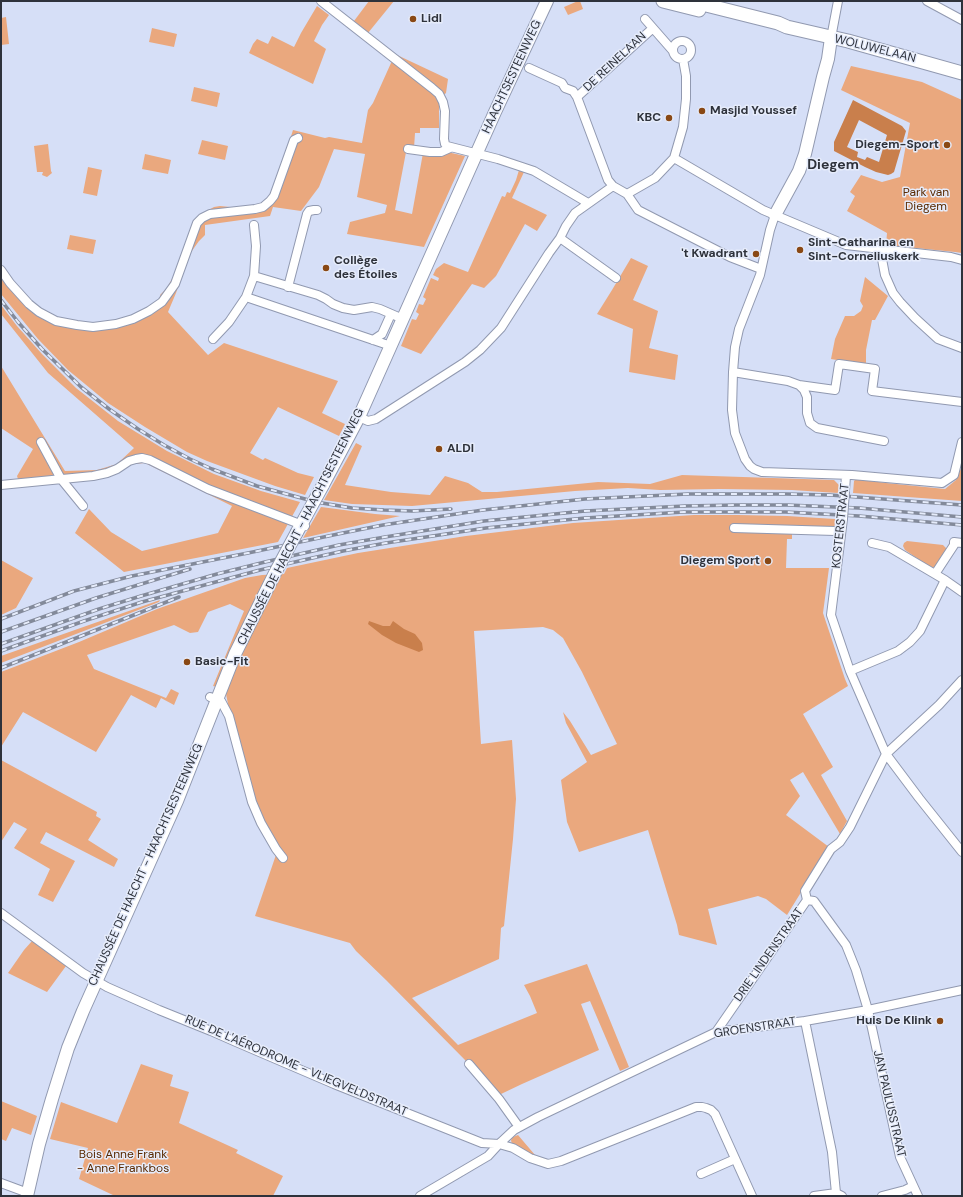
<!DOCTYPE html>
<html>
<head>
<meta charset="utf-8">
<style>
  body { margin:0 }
  #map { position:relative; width:963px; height:1197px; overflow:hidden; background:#d6dff7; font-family:"DM Sans",sans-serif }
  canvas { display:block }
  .frame { position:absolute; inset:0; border:2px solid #2e323b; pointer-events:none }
</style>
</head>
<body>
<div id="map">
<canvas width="963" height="1197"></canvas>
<div class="frame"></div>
</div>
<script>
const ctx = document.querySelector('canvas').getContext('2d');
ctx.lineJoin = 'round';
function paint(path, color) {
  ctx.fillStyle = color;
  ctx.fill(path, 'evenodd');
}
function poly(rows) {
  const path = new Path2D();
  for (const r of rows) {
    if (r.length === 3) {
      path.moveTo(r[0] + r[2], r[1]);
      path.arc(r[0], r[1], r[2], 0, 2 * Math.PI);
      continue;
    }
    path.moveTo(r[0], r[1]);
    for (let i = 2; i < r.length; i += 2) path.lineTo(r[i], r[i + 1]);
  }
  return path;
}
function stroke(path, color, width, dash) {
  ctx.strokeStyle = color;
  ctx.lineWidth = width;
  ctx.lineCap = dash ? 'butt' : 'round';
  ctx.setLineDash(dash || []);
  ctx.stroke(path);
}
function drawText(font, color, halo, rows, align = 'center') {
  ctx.font = font + ' "DM Sans",sans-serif';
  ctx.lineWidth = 3;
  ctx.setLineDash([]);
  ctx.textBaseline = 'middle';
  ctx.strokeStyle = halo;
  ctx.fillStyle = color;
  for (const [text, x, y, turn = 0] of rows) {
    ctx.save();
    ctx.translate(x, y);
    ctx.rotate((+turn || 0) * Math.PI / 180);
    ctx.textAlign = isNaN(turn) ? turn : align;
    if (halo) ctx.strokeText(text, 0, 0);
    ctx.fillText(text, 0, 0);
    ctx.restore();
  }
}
const green = poly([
  [369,1,394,1,368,33,354,21],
  [578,1,580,1,583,9,568,15,564,7],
  [317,6,329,15,322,25,314,41,326,49,313,84,249,53,253,44,257,39,268,44,272,36,294,47,301,33],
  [6,17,9,44,1,45,1,18],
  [152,28,177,34,174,47,149,42],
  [397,55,448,79,446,93,439,99,439,128,420,128,420,133,415,133,414,148,407,147,395,210,412,214,423,153,447,152,465,156,424,247,347,234,350,222,385,213,387,205,357,197,365,154,334,149,319,187,301,211,273,207,270,216,205,225,205,235,199,241,189,255,176,293,168,312,208,355,224,343,338,381,322,413,345,424,339,436,278,407,250,453,263,460,265,458,298,473,314,477,305,495,275,486,207,461,187,452,145,427,108,403,68,370,38,339,1,294,1,274,45,319,101,330,163,302,160,295,167,288,174,275,196,219,201,214,214,207,220,206,241,208,263,203,268,199,280,171,293,130,325,138,329,137,362,143,368,110,373,103,391,63],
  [851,66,922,82,962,100,962,253,955,252,886,245,887,233,847,211,855,196,850,192,861,175,882,182,900,177,910,123,841,90],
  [194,87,220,93,217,107,191,101],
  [202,140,228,146,225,160,198,154],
  [48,144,51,171,52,173,47,177,42,175,43,172,37,172,34,146],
  [145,154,171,160,168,174,142,169],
  [88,167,102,170,97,196,83,193],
  [519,170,524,172,512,198,547,215,537,231,525,224,496,276,484,288,472,284,421,354,401,346,412,319,416,320,419,314,416,312,419,304,423,305,426,299,423,297,431,278,438,281,439,278,433,275,436,269,444,263,468,272,502,196,505,197,507,192,510,193,516,180],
  [70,235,96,240,93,254,67,249],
  [631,258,648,266,633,300,658,311,649,348,678,355,675,380,629,372,633,329,597,314,612,290],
  [865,277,888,296,875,320,872,320,866,350,866,365,831,359,835,339,845,316,854,316,861,311,863,306,860,301],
  [1,305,17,326,42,354,76,388,118,421,167,451,214,474,261,491,300,502,278,542,124,572,75,533,89,509,111,532,142,551,218,533,232,506,145,463,131,464,120,471,18,479,17,476,33,449,1,428,1,366,65,471,97,470,117,464,134,448,48,373,1,314],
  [356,443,362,446,345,485,391,492,430,495,445,476,468,483,482,492,497,492,598,482,650,484,682,475,834,480,839,485,838,493,792,490,719,489,660,490,628,488,575,491,412,506,352,504,324,500],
  [962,466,962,501,853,493,854,481,856,479,886,483,945,489,956,480],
  [321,507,375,514,400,516,303,538],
  [694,515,738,515,787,516,835,519,834,534,792,533,792,539,787,539,786,568,829,568,823,613,845,679,848,686,803,714,833,767,821,775,847,821,840,834,803,772,790,780,800,796,786,815,829,847,787,915,766,899,758,896,708,909,717,945,679,935,677,925,648,830,579,852,567,822,561,780,587,762,566,723,563,712,570,721,591,755,617,744,582,672,563,638,553,630,543,627,474,631,481,744,512,740,516,799,513,839,504,926,501,928,499,959,412,998,458,1045,537,1013,530,996,524,985,587,964,629,1067,620,1071,590,1001,581,1004,599,1050,522,1084,501,1094,499,1096,491,1092,465,1060,386,980,356,951,350,943,255,916,278,849,253,801,228,704,225,689,213,686,244,611,230,604,208,612,198,632,190,633,174,625,87,655,94,669,166,698,171,689,179,693,174,705,161,698,156,708,131,695,96,752,23,712,1,747,1,672,79,642,157,609,245,578,262,575,284,574,287,568,358,553,466,536,573,523],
  [907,541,943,545,946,548,946,553,937,566,934,567,930,567,905,550,903,546,904,543],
  [1,560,33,578,16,608,1,615],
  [160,600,159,602,1,663,1,656],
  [1,760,97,812,96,816,101,819,88,840,118,859,114,867,46,832,40,843,75,861,53,902,38,895,50,869,14,848,27,829,14,822,1,842],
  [32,941,66,966,47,992,8,973,24,950],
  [141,1064,173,1075,170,1086,189,1092,179,1123,238,1150,236,1153,283,1176,273,1196,115,1196,79,1179,88,1148,50,1139,61,1102,117,1123],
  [1,1101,37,1116,31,1135,12,1128,6,1141,1,1139],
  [518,1135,535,1155,534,1157,512,1145,511,1140,513,1137]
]);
const water = poly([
  [853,100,902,126,906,131,894,172,891,174,888,175,876,172,865,167,834,151,834,142],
  [859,120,887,135,879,162,867,157,865,160,857,157,858,152,847,147],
  [369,621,383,626,390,626,393,621,404,629,415,634,422,643,423,650,419,652,396,643,382,635,368,624]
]);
const street = poly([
  [321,1,432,88,439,94,443,102,445,111,444,139,445,144,447,146,498,159,534,171,588,203],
  [927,1,962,20],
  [645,19,673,51],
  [653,28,577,97,608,180,613,186,627,194,655,178,674,158,683,127,686,99,686,76,683,59],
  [831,38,838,1],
  [682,50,9],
  [529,68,562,83,565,88,573,91,577,97],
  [408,149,430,152,441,152,450,148],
  [674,158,763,210,846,245,951,257,962,260],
  [627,194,638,210,730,257,761,269],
  [775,215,770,230,760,275,739,329,735,347,733,372,732,410,735,433,745,459,750,466,754,469,762,472,852,475,931,482,942,483,954,475,962,442],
  [560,238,616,278],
  [882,250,882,259,885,275,893,293,900,302,915,318,938,339,962,348],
  [1,270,10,283,29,304,39,312,56,321,77,325,93,327,116,324,133,319,149,311,162,302,175,284,197,223,202,218,210,214,255,209,263,207,270,201,274,196,294,140,298,138],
  [254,276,256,246,254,225],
  [288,287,307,214,309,211,314,210,317,210],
  [213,339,229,322,246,297],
  [373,340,382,334,391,314],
  [391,346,246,297,254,276,318,295,326,299,333,304,343,308,354,310,372,307,380,309,403,319],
  [733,372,788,381,799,385,804,390,807,397,807,413,810,423,817,428,884,441],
  [799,385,835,390,839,364,875,369,872,391,962,402],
  [359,417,368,421,376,419,465,362,480,350,501,328,549,253,560,238,566,226,575,213,613,186],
  [41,442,61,479,83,506],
  [1,485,93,476,107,473,117,469,129,461,136,459,142,458,150,460,208,489,305,526],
  [845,491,846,475],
  [843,519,831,615,850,671,886,754,919,798,962,852],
  [734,528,835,531,841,533],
  [872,543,889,547,945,580,962,592],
  [935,574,954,545,954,542,962,543],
  [850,671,898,651,910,642,920,631,945,580],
  [210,697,221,701,229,716,252,802,261,823,276,849,283,858],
  [807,900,814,901,846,945,856,970,868,1010,900,1157,918,1196],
  [1,913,83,973,107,987,159,1010,211,1031,236,1042,334,1084,482,1143,499,1144,513,1148,530,1158,548,1164,561,1161,696,1107,702,1107,706,1108,711,1110,715,1114,752,1196],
  [805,1021,832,1152,836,1193],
  [716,1032,807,900,805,891,831,849,840,842,850,827,886,754,939,705,962,680],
  [469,1064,499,1099,519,1127],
  [701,1174,735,1159],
  [1,1183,28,1193],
  [420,1196,488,1156,499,1144,514,1130,538,1117,716,1032,805,1021,868,1010,962,990],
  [814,1196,836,1193,842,1196],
  [882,1196,905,1190,913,1186]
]);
const secondary = poly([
  [775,215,799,171,805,154,823,77,828,59,831,38],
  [323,485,359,417,495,112,547,1],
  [297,532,306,516],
  [27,1196,39,1144,52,1099,68,1048,83,1011,177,801,235,654,276,571]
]);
const primary = poly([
  [663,1,699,10],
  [690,1,778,23,787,27,848,41,962,73]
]);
const rail = poly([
  [1,300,18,322,42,349,81,387,109,409,138,429,164,445,190,459,212,469,257,486,316,502,352,508,384,510,412,511,451,509],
  [1,619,74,591,132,576,248,553,338,534,383,525,483,510,585,499,688,494,786,494,830,495,962,505],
  [1,632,96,598,190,569],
  [1,644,99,609,141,596,217,574,265,562,339,545,385,537,484,521,585,511,685,506,736,505,787,505,859,508,962,517],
  [1,651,84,621,142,602,260,570,343,551,386,543,486,528,585,518,684,512,786,512,859,516,962,525],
  [1,668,179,597]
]);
const streetBridge = poly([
  [843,519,845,491]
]);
const secondaryBridge = poly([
  [306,516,323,485],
  [276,571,297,532]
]);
const markers = [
  [413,19,4,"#894814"],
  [702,111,4,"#894814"],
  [669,118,4,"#894814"],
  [947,145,4,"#894814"],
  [800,250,4,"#894814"],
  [756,254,4,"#894814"],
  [326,268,4,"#894814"],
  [439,449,4,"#894814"],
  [768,561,4,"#894814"],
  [187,662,4,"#894814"],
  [940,1021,4,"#894814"]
];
const poiNames = [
  ["Lidl",421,19],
  ["Masjid Youssef",710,111],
  ["KBC",661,118,"right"],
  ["Diegem-Sport",939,145,"right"],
  ["Sint-Catharina en",808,243],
  ["Sint-Corneliuskerk",808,257],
  ["'t Kwadrant",748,254,"right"],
  ["Collège",334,261],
  ["des Étoiles",334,275],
  ["ALDI",447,449],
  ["Diegem Sport",760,561,"right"],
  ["Basic-Fit",195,662],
  ["Huis De Klink",932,1021,"right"]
];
const streetNames = [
  ["WOLUWELAAN",875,49,14],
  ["DE REINELAAN",615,62,-43],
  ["HAACHTSESTEENWEG",512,77,-65],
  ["KOSTERSTRAAT",841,526,-84],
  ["CHAUSSÉE DE HAECHT - HAACHTSESTEENWEG",301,527,-63],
  ["CHAUSSÉE DE HAECHT - HAACHTSESTEENWEG",146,865,-66],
  ["DRIE LINDENSTRAAT",769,955,-55],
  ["GROENSTRAAT",755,1028,-9],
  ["RUE DE L'AÉRODROME - VLIEGVELDSTRAAT",296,1066,23],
  ["JAN PAULUSSTRAAT",889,1104,77]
];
const parkNames = [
  ["Park van",926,193],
  ["Diegem",926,207],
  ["Bois Anne Frank",123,1155],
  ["- Anne Frankbos",123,1169]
];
const quarterNames = [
  ["Diegem",833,165]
];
paint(green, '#eaa87e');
paint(water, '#c97f4c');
stroke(street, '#9199b0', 10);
stroke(secondary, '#9199b0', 14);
stroke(primary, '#9199b0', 15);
stroke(street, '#fff', 8);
stroke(secondary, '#fff', 12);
stroke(primary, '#fff', 13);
stroke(rail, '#838a9a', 3.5);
stroke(rail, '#e6ecfb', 2, [6]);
stroke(streetBridge, '#9199b0', 10, []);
stroke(secondaryBridge, '#9199b0', 14, []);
stroke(streetBridge, '#fff', 8);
stroke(secondaryBridge, '#fff', 12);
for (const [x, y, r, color] of markers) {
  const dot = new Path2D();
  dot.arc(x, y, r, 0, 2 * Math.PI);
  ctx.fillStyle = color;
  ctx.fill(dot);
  stroke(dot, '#e6ecfb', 1.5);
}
drawText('bold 12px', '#2e323b', '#e6ecfb', poiNames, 'left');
drawText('12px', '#2e323b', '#e6ecfb', streetNames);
drawText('12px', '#592900', '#e6ecfb', parkNames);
drawText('bold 14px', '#2e323b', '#e6ecfb', quarterNames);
</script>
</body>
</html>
